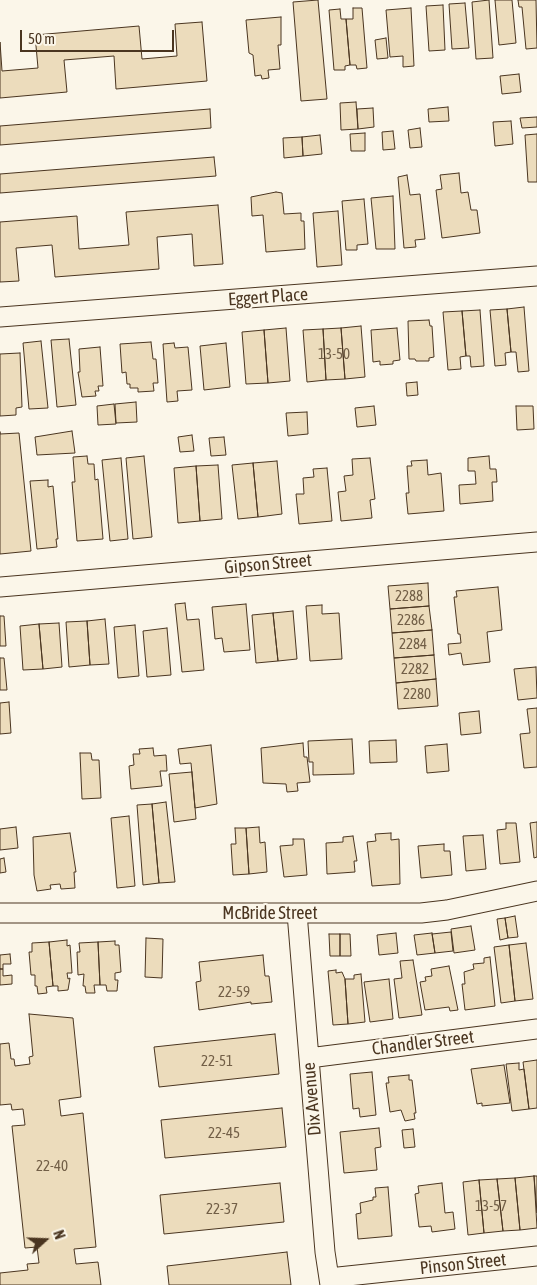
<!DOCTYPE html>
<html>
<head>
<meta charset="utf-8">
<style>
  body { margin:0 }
  #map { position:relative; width:537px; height:1285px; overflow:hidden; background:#fbf6e9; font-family:"Asap Condensed",sans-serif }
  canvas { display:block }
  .north { position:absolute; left:20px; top:1215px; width:50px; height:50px; -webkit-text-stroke:4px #fbf6e9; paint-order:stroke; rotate:70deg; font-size:14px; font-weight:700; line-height:20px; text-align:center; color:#4a3520 }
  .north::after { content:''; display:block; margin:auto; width:18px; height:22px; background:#4a3520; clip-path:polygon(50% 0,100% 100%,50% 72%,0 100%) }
  .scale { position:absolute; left:20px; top:30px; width:154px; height:22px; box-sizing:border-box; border:2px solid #4a3520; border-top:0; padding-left:6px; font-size:15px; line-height:18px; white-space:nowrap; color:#4a3520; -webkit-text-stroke:4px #fbf6e9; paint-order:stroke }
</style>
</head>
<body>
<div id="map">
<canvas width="537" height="1285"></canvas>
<div class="north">N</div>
<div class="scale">50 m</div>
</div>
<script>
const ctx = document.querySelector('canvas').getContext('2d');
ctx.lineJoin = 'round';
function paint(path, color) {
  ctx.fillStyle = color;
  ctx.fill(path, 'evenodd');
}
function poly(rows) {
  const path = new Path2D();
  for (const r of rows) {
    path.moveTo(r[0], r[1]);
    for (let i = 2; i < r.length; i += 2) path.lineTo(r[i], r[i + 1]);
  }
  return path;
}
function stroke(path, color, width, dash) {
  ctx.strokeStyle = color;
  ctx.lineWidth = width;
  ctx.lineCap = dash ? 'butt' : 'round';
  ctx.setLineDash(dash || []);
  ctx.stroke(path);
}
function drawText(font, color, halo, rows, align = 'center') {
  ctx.font = font + ' "Asap Condensed",sans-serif';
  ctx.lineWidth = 4;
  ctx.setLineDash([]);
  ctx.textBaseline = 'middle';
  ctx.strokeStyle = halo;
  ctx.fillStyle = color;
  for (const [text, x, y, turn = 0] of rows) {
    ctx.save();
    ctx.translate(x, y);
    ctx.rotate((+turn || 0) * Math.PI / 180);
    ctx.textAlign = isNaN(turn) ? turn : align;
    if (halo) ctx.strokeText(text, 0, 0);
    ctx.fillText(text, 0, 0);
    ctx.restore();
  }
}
const building = poly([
  [318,0,327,99,301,101,293,2,318,0],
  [489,0,493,58,476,59,472,2,489,0],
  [495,0,512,0,516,43,499,45,495,0],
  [518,0,536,0,537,48,526,49,522,7,519,7,518,0],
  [465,3,469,48,452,49,449,4,465,3],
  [443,5,445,50,429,51,426,6,443,5],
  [353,8,362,8,367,68,357,69,356,65,350,65,346,19,353,19,353,8],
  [411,8,414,66,403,67,403,56,390,57,386,10,411,8],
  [340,9,341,19,346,19,350,65,345,66,345,70,334,70,329,10,340,9],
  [281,17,281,45,278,45,280,69,268,70,269,78,262,79,261,75,255,76,253,55,249,53,246,20,281,17],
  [202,22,207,81,116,89,114,56,64,60,67,92,0,98,0,42,2,71,38,68,35,35,139,26,142,59,177,56,175,24,202,22],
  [386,38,388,58,377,59,375,40,386,38],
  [519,74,521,92,502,94,500,76,519,74],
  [356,102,358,129,341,130,340,103,356,102],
  [448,107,449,121,429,122,428,109,448,107],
  [373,108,374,127,358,129,357,109,373,108],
  [210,109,211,128,0,145,0,126,210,109],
  [537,117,537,127,522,128,520,118,537,117],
  [511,121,513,144,495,146,493,122,511,121],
  [420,128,422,147,410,148,408,130,420,128],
  [393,131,395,149,383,150,382,132,393,131],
  [365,133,365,151,351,151,350,134,365,133],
  [537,134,537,182,528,182,525,135,537,134],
  [320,135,322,154,303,156,302,137,320,135],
  [302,137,303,156,284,158,283,138,302,137],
  [214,157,216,176,0,193,0,174,214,157],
  [459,173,461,193,468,192,471,210,477,210,480,233,442,238,436,190,442,189,440,175,459,173],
  [407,175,410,195,420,194,425,239,415,240,416,247,404,248,398,177,407,175],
  [276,192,282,193,284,214,301,213,301,221,304,221,305,249,266,252,263,215,252,216,251,197,276,192],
  [393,196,395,249,376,249,371,198,393,196],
  [364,199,368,244,357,245,357,250,346,250,342,201,364,199],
  [218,205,223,264,194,266,192,234,157,237,159,269,55,277,52,245,16,248,19,281,0,282,0,222,77,216,79,249,129,245,126,212,218,205],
  [338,211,342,265,317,267,313,213,338,211],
  [524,307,529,371,518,372,516,352,511,352,507,309,524,307],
  [507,309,511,352,505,353,506,365,495,366,490,310,507,309],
  [480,310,484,366,471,367,470,356,466,356,462,311,480,310],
  [462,311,466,356,460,357,461,369,448,370,443,312,462,311],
  [429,320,430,326,432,326,434,357,429,358,429,361,416,361,415,359,409,359,408,321,429,320],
  [361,326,365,377,345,379,341,328,361,326],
  [286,328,290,381,268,383,264,330,286,328],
  [341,328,345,379,326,380,323,329,341,328],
  [397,328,400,360,393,361,393,364,380,365,380,361,373,362,371,330,397,328],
  [323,329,326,380,307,382,303,330,323,329],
  [264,330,268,383,246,384,242,332,264,330],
  [69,339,76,405,57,407,51,340,69,339],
  [41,341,48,408,29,409,23,343,41,341],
  [151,342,153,359,156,359,158,383,153,383,154,391,138,392,138,388,130,388,130,384,127,384,126,372,122,373,120,344,151,342],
  [174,343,175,348,188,347,192,390,177,391,178,401,167,402,163,344,174,343],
  [226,343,230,387,204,390,200,346,226,343],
  [100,347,103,386,98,386,99,391,95,391,96,396,82,397,78,372,80,372,79,349,100,347],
  [20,353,22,407,16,408,16,415,0,416,0,354,20,353],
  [417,382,418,395,407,396,406,383,417,382],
  [136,402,137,422,116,423,115,404,136,402],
  [114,404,116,424,98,425,97,406,114,404],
  [374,406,376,425,357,427,355,408,374,406],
  [516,406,533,406,534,429,517,430,516,406],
  [307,412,308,434,288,436,286,413,307,412],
  [72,431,75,453,37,455,35,437,72,431],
  [0,432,0,434,19,433,31,551,0,554,0,432],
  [192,435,194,451,180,452,178,437,192,435],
  [224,437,226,455,211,456,209,438,224,437],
  [87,456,88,464,94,464,95,480,98,479,103,539,77,541,72,482,75,482,73,457,87,456],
  [144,456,152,537,133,539,126,458,144,456],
  [489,456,490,469,496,469,497,482,492,482,493,501,460,504,459,485,476,484,475,471,468,471,468,458,489,456],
  [121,458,128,539,110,541,102,460,121,458],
  [370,458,375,499,370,500,372,518,341,521,338,492,346,491,344,476,353,475,352,459,370,458],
  [427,460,428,475,441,473,444,511,408,514,406,493,409,493,407,466,412,466,411,461,427,460],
  [277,461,282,514,258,517,253,463,277,461],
  [253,463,258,517,238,519,232,465,253,463],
  [218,465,222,519,200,521,196,466,218,465],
  [196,466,200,521,178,523,174,468,196,466],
  [327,468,332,521,299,524,296,494,304,494,303,478,314,477,313,469,327,468],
  [48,480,48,487,53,486,58,539,56,539,57,547,37,549,30,481,48,480],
  [428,583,429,606,390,609,388,586,428,583],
  [498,587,502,630,487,632,490,662,463,665,461,653,449,655,448,644,461,643,460,634,458,634,454,597,457,597,456,591,498,587],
  [185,603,187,620,199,619,204,670,182,672,175,604,185,603],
  [246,604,250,650,224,652,222,638,215,639,212,607,246,604],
  [322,605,322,614,339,613,342,659,310,661,306,606,322,605],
  [429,606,432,630,392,633,390,609,429,606],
  [293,611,297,659,278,661,273,613,293,611],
  [273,613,278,661,256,663,252,615,273,613],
  [0,616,4,616,6,646,0,646,0,616],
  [105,619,109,664,90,665,87,621,105,619],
  [87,621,90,665,69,667,66,622,87,621],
  [59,623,62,667,43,669,39,624,59,623],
  [39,624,43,669,23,670,20,626,39,624],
  [135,625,139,676,118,678,114,627,135,625],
  [167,628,171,675,147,677,143,631,167,628],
  [432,630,434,655,394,658,392,633,432,630],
  [434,655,436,679,396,683,394,658,434,655],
  [0,658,4,658,7,690,0,690,0,658],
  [536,667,537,698,518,700,514,669,536,667],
  [436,679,438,706,398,709,396,683,436,679],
  [9,702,11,733,0,734,0,703,9,702],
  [537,708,537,767,524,768,520,734,530,733,527,709,537,708],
  [479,711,481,733,461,735,459,713,479,711],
  [352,739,354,774,313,775,313,762,309,762,308,741,352,739],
  [396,740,397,762,370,763,369,741,396,740],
  [303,743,304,757,307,757,310,782,297,783,298,791,287,792,286,784,263,783,261,748,303,743],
  [447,744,449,771,427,773,425,746,447,744],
  [211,745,217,804,195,808,191,763,180,764,178,749,211,745],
  [153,748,154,756,166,755,167,771,160,771,162,786,131,789,129,766,134,765,133,754,140,754,139,749,153,748],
  [80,753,91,753,92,760,99,760,101,798,82,799,80,753],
  [192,772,196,819,174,822,169,774,192,772],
  [166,802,175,882,159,883,152,804,166,802],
  [152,804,159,883,143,885,137,805,152,804],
  [129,816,135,886,117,888,111,818,129,816],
  [537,822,537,857,534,858,530,823,537,822],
  [506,823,516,823,520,862,500,864,497,830,506,829,506,823],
  [16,827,18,848,0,850,0,829,16,827],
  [259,827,260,843,265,842,267,872,249,874,246,828,259,827],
  [235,828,246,828,249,874,233,875,231,844,236,844,235,828],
  [70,833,76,872,74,872,75,888,61,889,60,884,50,885,51,889,37,891,34,875,33,837,70,833],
  [391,833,391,840,399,839,400,884,372,886,367,842,376,841,375,834,391,833],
  [483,835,486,869,466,871,463,836,483,835],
  [353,836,357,861,354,861,355,872,327,874,326,843,343,842,343,837,353,836],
  [293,839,304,839,307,875,284,877,280,846,293,845,293,839],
  [444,844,444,851,450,851,452,875,421,878,418,846,444,844],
  [4,858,6,872,0,873,0,859,4,858],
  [515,916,518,937,508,938,505,918,515,916],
  [505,918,508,938,500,940,497,919,505,918],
  [471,926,475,950,454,953,451,929,471,926],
  [451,932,453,951,435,953,432,934,451,932],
  [396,933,398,953,379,955,377,935,396,933],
  [432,933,435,953,417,955,414,935,432,933],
  [329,934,340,934,340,956,330,956,329,934],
  [340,934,350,934,351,956,340,956,340,934],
  [146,938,163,939,162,978,145,977,146,938],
  [67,940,67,946,70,945,72,973,67,973,68,979,70,978,68,990,58,991,58,986,53,986,49,942,67,940],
  [115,941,115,945,119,945,121,972,115,973,115,980,118,980,117,991,107,991,106,985,100,985,98,942,115,941],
  [49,942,53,986,46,987,47,993,38,994,37,986,35,986,35,975,31,975,29,952,32,952,32,943,49,942],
  [98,942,100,985,94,985,95,993,86,993,85,986,83,986,84,974,78,975,77,952,80,952,79,943,98,942],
  [526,943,533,999,515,1001,509,945,526,943],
  [509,945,515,1001,501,1003,494,947,509,945],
  [10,954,11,964,3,964,3,969,0,969,0,955,10,954],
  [263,955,265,976,269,976,272,1002,251,1004,251,1002,199,1010,196,982,201,981,199,962,263,955],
  [490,957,495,1006,465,1010,462,984,465,984,464,972,474,969,473,964,484,963,484,958,490,957],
  [413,960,422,1015,399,1018,394,979,402,978,400,961,413,960],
  [449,966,458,1010,450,1011,449,1007,425,1010,420,982,426,981,425,977,432,976,431,969,449,966],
  [0,969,3,969,3,976,12,975,12,984,0,985,0,969],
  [336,970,336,973,342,972,345,979,348,1024,333,1025,328,971,336,970],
  [361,974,365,1022,348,1024,345,979,354,979,354,975,361,974],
  [389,979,393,1019,370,1022,364,982,389,979],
  [29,1014,73,1018,81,1097,59,1100,61,1116,83,1113,96,1247,74,1249,76,1264,98,1262,101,1285,0,1285,0,1273,28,1270,27,1264,39,1263,37,1247,25,1248,12,1126,25,1125,23,1109,12,1110,11,1104,0,1105,0,1044,9,1043,11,1059,14,1059,15,1066,30,1064,29,1057,33,1056,29,1014],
  [275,1034,279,1074,159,1087,154,1047,275,1034],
  [537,1060,537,1108,529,1109,523,1062,537,1060],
  [519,1063,519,1070,524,1069,529,1109,512,1111,506,1064,519,1063],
  [504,1065,510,1103,482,1106,482,1103,477,1104,471,1069,504,1065],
  [372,1072,376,1115,360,1117,359,1108,353,1109,350,1074,372,1072],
  [409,1075,409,1080,412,1080,416,1113,414,1113,415,1119,405,1121,401,1110,390,1112,386,1083,389,1083,388,1077,409,1075],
  [282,1108,286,1147,165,1158,161,1120,282,1108],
  [379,1128,381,1147,375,1148,377,1170,344,1173,340,1132,379,1128],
  [413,1129,415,1147,404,1148,402,1130,413,1129],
  [534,1176,537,1228,520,1230,515,1178,534,1176],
  [534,1176,537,1176,537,1213,534,1176],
  [515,1178,520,1230,503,1231,497,1179,515,1178],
  [497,1179,503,1231,484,1233,479,1180,497,1179],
  [479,1180,484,1233,468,1235,463,1182,479,1180],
  [280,1183,284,1222,164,1234,160,1195,280,1183],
  [442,1183,445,1213,453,1212,455,1229,432,1232,431,1226,419,1227,415,1194,419,1193,418,1186,442,1183],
  [388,1187,392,1236,358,1239,356,1214,361,1213,360,1203,373,1200,373,1197,376,1197,375,1188,388,1187],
  [287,1252,291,1285,169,1285,167,1266,287,1252]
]);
const minor = poly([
  [0,317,537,276],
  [0,587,537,542],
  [0,913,421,913,447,910,537,891],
  [297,913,325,1252,330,1285],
  [309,1058,537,1029],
  [329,1278,537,1256]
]);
const numberNames = [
  ["13-50",334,354],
  ["2288",409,596],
  ["2286",411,620],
  ["2284",413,644],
  ["2282",415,669],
  ["2280",417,694],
  ["22-59",234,992],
  ["22-51",217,1061],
  ["22-45",224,1133],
  ["22-40",52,1166],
  ["13-57",491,1206],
  ["22-37",222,1209]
];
const streetNames = [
  ["Eggert Place",268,297,-4],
  ["Gipson Street",268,564,-5],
  ["McBride Street",270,913],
  ["Chandler Street",423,1043,-7],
  ["Dix Avenue",312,1099,-95],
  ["Pinson Street",463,1264,-6]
];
paint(building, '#ecdcbc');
stroke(building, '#4a3520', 1);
stroke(minor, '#4a3520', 21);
stroke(minor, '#fbf6e9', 19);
drawText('15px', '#725f47', null, numberNames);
drawText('18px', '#4a3520', '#fbf6e9', streetNames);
</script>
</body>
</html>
